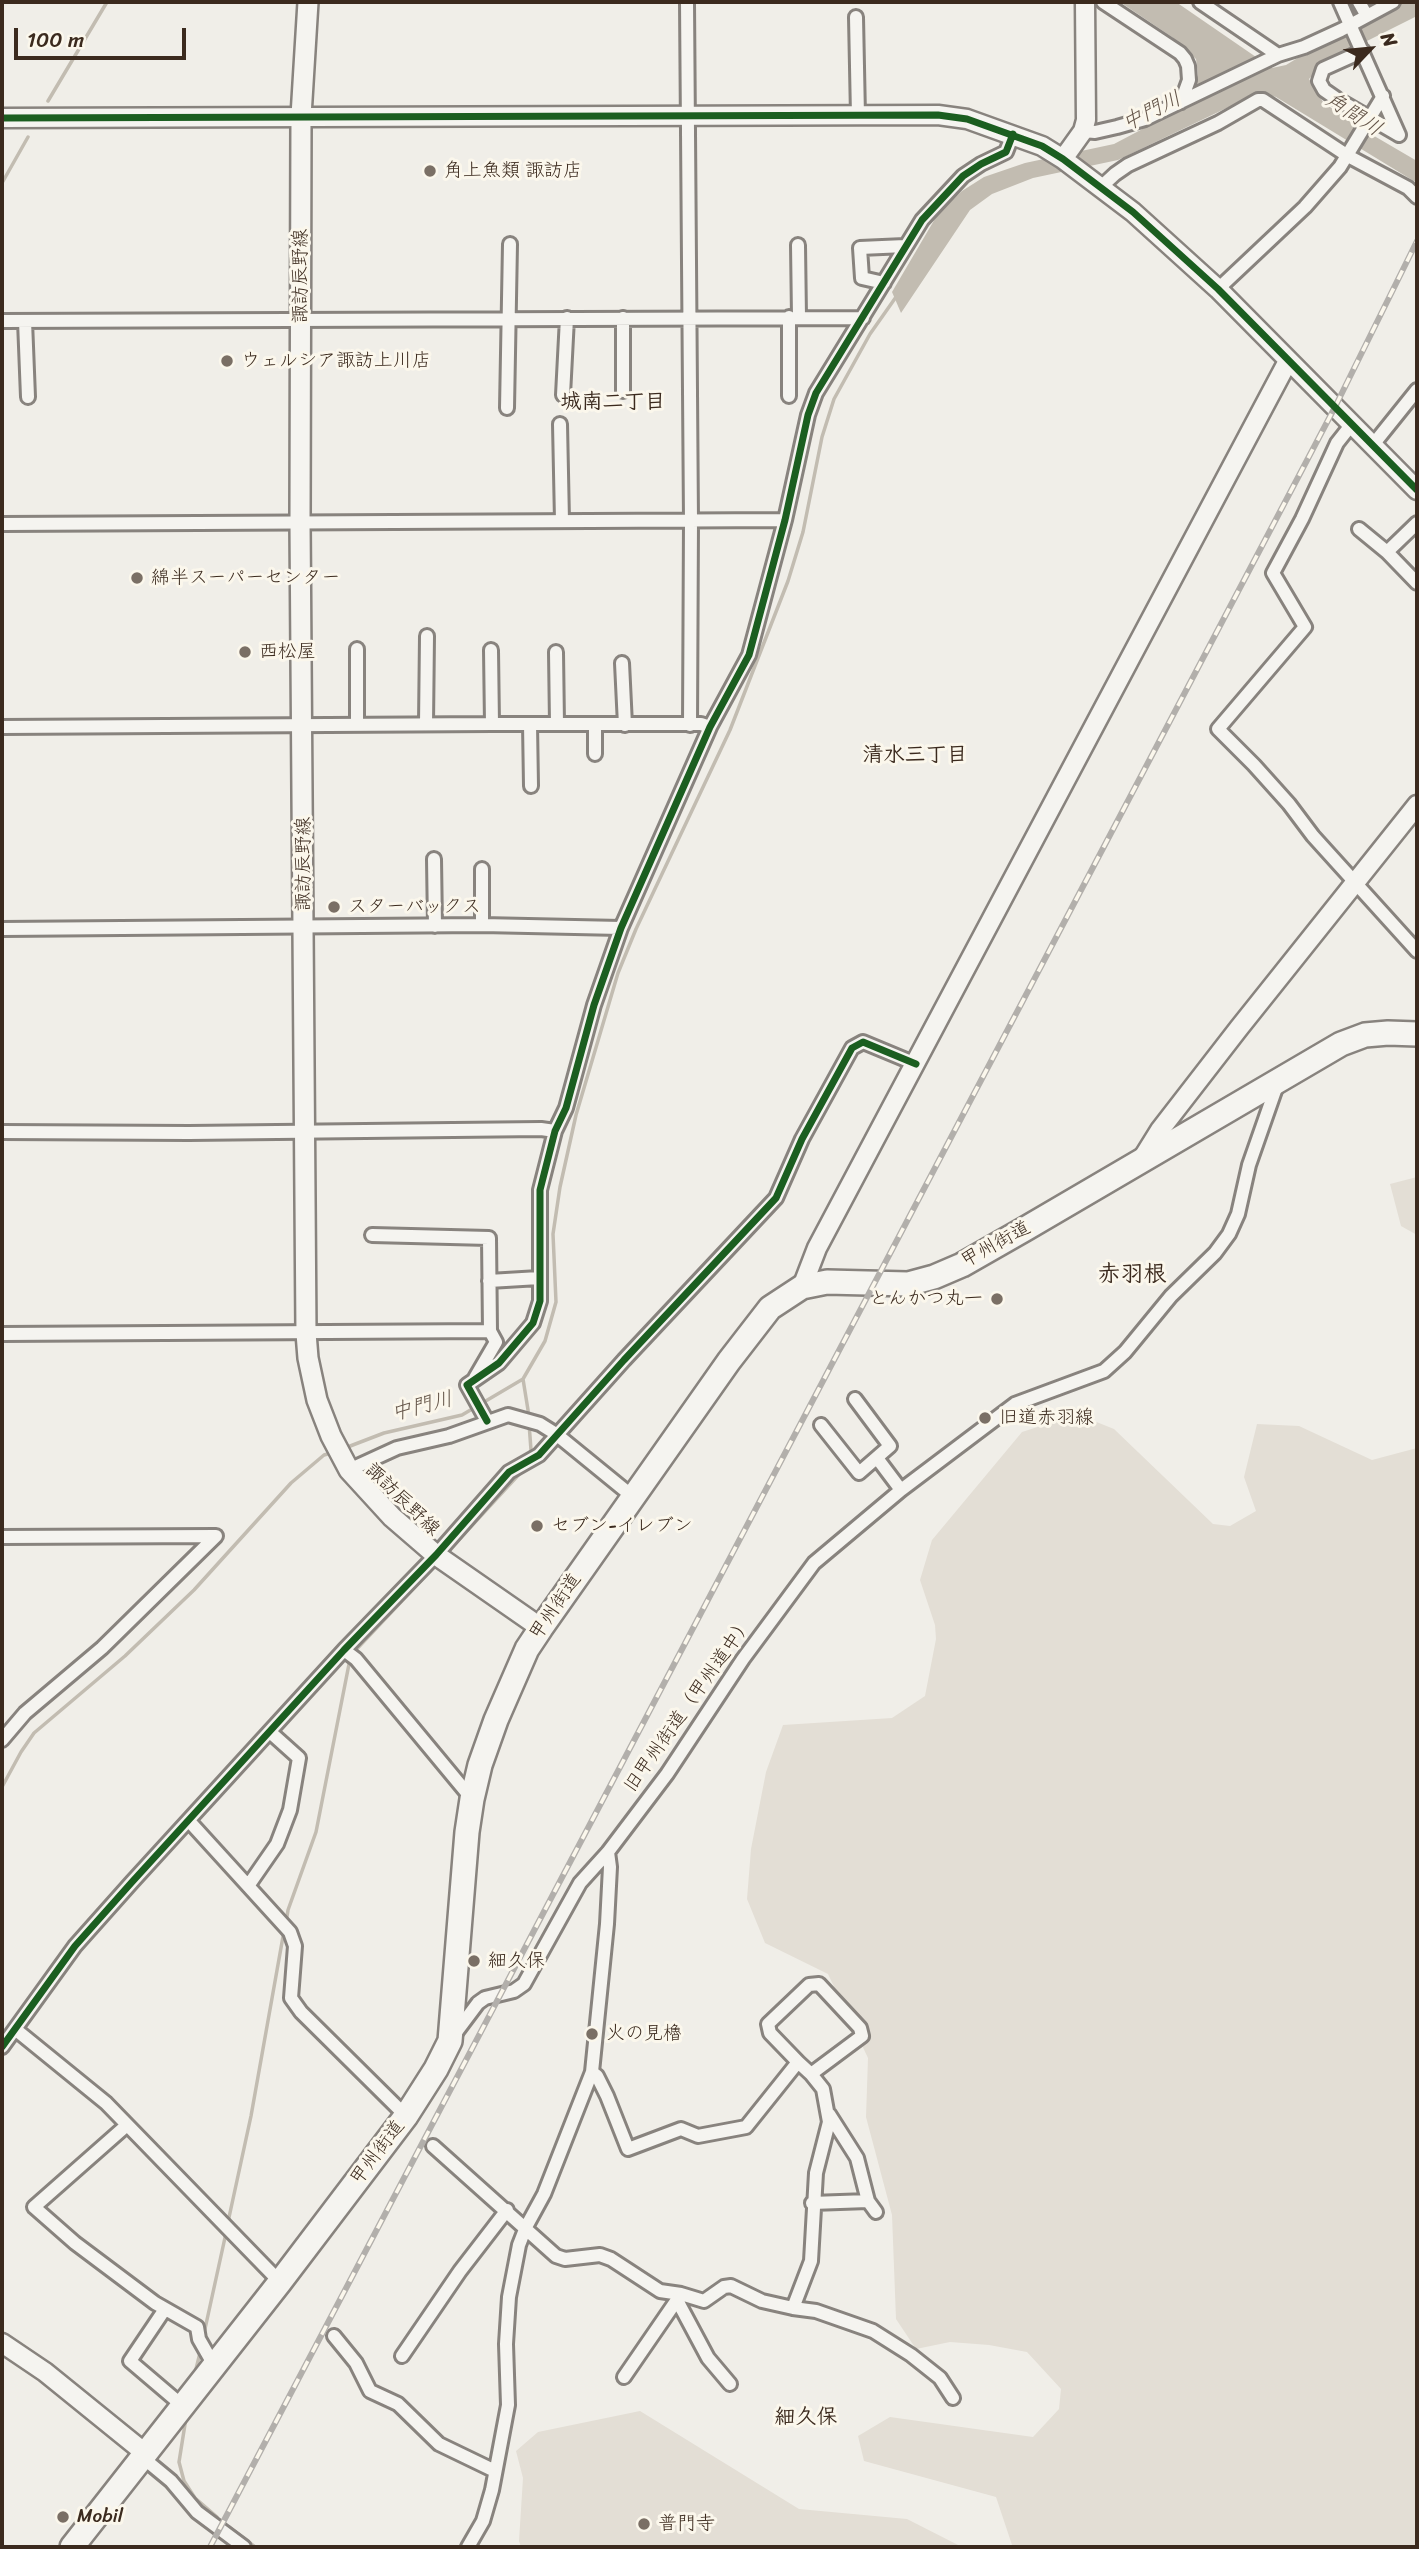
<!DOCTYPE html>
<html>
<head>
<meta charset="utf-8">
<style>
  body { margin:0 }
  #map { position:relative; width:1419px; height:2549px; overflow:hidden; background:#f0eee8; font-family:Sriracha,sans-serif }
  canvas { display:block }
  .frame { position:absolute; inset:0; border:4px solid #3b2a1e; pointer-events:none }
  .north { position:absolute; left:1335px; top:14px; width:70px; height:70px; -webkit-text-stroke:5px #fbf7ec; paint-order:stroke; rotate:64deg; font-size:19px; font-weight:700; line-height:28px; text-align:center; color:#3b2a1e }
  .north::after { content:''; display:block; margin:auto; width:24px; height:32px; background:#3b2a1e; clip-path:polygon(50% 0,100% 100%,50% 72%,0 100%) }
  .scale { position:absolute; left:14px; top:28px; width:172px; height:32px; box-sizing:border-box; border:4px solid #3b2a1e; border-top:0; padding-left:9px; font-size:21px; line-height:24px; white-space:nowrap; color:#3b2a1e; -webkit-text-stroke:5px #fbf7ec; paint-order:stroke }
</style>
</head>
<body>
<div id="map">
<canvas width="1419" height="2549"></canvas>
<div class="frame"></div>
<div class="north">N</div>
<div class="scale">100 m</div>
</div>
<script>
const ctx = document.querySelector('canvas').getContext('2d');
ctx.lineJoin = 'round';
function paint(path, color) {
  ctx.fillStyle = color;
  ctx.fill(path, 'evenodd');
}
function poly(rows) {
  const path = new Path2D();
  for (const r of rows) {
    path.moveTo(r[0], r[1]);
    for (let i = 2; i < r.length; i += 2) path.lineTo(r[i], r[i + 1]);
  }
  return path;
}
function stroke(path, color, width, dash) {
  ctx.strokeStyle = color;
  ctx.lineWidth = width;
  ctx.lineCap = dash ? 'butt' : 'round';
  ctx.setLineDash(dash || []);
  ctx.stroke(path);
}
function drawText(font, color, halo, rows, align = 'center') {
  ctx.font = font + ' Sriracha,"Klee One",sans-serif';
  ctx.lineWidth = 6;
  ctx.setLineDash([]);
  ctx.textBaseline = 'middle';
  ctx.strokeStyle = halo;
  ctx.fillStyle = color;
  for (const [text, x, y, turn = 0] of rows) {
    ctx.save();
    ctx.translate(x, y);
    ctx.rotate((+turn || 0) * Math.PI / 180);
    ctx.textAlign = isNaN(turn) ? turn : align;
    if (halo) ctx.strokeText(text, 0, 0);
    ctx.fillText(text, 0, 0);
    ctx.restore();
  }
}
const built = poly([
  [1417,1177,1417,1235,1401,1226,1390,1184],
  [1059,1420,1094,1421,1114,1429,1213,1524,1230,1526,1256,1511,1244,1477,1257,1424,1299,1426,1372,1460,1417,1448,1417,2547,1009,2547,1012,2545,996,2497,864,2461,858,2436,890,2417,1033,2437,1059,2409,1061,2389,1027,2352,989,2345,950,2342,916,2349,896,2319,892,2215,866,2117,868,2058,828,1974,765,1943,747,1899,751,1849,766,1772,783,1725,892,1718,925,1696,936,1639,935,1625,920,1580,932,1540,1022,1432],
  [640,2411,799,2509,907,2519,962,2547,521,2547,519,2541,523,2478,516,2451,538,2432]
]);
const water = poly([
  [1120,2,1176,2,1272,68,1286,65,1319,45,1389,11,1399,2,1417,2,1417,16,1325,62,1309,79,1323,102,1352,123,1417,161,1417,183,1276,97,1260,92,1118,160,1033,178,992,194,970,210,901,313,892,292,939,212,962,191,984,177,1025,163,1114,144,1173,113,1192,91,1198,75,1196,59,1172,37]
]);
const stream = poly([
  [1351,2,1358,16],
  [48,101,107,2],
  [2,183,28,137],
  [523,1379,528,1410,531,1450,528,1457],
  [345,1448,384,1433,462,1415,523,1379,545,1341,556,1302,553,1234,560,1187,576,1115,618,973,636,929,730,730,788,581,803,532,822,437,834,399,870,334,896,297],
  [454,1545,523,1470],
  [353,1653,430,1571],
  [2,1787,21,1752,34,1733,125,1656,194,1590,291,1483,324,1455,331,1453],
  [286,1923,288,1910,316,1832,350,1659],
  [228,2222,251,2116,284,1931],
  [203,2338,226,2233],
  [195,2373,201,2349],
  [186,2418,179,2462,184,2481,195,2498,217,2517],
  [229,2527,255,2547]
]);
const street = poly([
  [687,2,691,521,690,725],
  [1103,2,1180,53,1185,59,1188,66,1189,80,1181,102],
  [1200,2,1278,55],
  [1340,2,1399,135],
  [1359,2,1367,16],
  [856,17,858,116],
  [1363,51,1323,69,1319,81,1324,90,1337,99,1399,135],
  [1083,131,1095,132,1117,127,1145,119,1278,55,1304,47,1341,30,1393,2],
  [1101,187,1115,174,1128,165,1218,123,1258,100,1263,100,1348,156,1408,188,1417,197],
  [798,245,799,317],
  [884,283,862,278,860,248,905,246],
  [1218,289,1305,207,1340,167,1383,96],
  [789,317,789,396],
  [623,318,623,391],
  [2,321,863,318],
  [25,321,28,397],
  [563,395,567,318],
  [507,408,510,244],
  [560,424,562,521],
  [1352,424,1337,443,1302,519,1273,573,1305,627,1218,729,1254,765,1289,804,1313,836,1417,951],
  [1372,446,1417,390],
  [2,524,785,520],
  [1359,529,1387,552,1417,583],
  [1387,552,1417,523],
  [357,649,357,725],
  [491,650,492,724],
  [556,652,557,724],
  [622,663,625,725],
  [426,724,427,636],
  [530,724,531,786],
  [2,727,492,724,701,724,710,727],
  [595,754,595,725],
  [434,859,435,926],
  [482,925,482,869],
  [2,929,482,925,621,928],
  [2,1132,189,1133,541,1129,555,1131],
  [372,1235,489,1238,490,1331,496,1342,475,1378],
  [489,1281,539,1278],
  [2,1334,490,1331],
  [487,1421,467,1385,499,1363,533,1323,540,1301,540,1190,555,1131,566,1108,594,1005,621,928,710,727,749,655,785,520,808,415,816,393,922,220,963,176,981,164,1006,152,1013,134],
  [821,1425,859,1473,890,1446,855,1399],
  [877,1458,901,1490],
  [349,1470,397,1448,449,1436,508,1415,540,1424,556,1434,632,1496],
  [2,1537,216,1536],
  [344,1650,356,1659,472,1799],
  [2,1740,25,1713,102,1648,216,1536],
  [189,1821,290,1932,295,1946,291,1998,301,2012,406,2116],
  [248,1886,277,1844,290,1810,299,1758,270,1732],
  [15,2029,106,2103,280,2282],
  [454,2035,478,2003,485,1998,514,1991,524,1984,580,1883,608,1852,667,1774,743,1659,814,1563,901,1490,1015,1404,1104,1371,1125,1352,1171,1296,1215,1253,1229,1234,1238,1214,1249,1165,1277,1085],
  [2,2047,75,1946,132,1882,344,1650,436,1555,509,1472,539,1455,624,1360,776,1198,802,1139,852,1048,863,1042,916,1064],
  [798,2062,770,2033,768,2024,809,1985,819,1984,860,2028,862,2036,811,2074],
  [592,2072,597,2076,607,2096,628,2149,681,2129,698,2136,746,2127,798,2062,811,2074,823,2089,829,2122,816,2173,811,2261,793,2308],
  [829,2114,857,2158,868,2201,876,2212],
  [127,2125,34,2207,75,2243,155,2303,197,2327,199,2339,215,2367],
  [433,2146,556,2256,565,2259,600,2255,611,2259,660,2291,681,2294,704,2301,724,2287,731,2286,762,2301,793,2308,816,2311,873,2331,911,2355,940,2378,953,2398],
  [812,2203,868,2201],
  [677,2300,708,2358,730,2384],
  [165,2309,130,2361,184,2407],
  [334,2336,356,2363,370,2391,398,2404,439,2444,495,2471],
  [402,2356,460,2271,507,2210],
  [624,2377,681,2294],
  [142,2457,171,2481,197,2512,244,2547],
  [468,2547,483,2521,492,2490,508,2405,506,2344,509,2297,519,2245,526,2227,544,2194,592,2072,607,1924,610,1867,608,1852]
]);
const secondary = poly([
  [2,118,938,115,967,119,1042,146,1063,159,1133,212,1218,289,1417,490],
  [1063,159,1083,131,1086,120,1085,2],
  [1142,1159,1160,1130,1239,1028,1417,805],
  [802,1287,817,1248,1288,361],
  [2,2343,45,2372,145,2453]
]);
const primary = poly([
  [308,2,301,116,300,522,306,1333,308,1358,317,1400,331,1436,349,1470,392,1517,436,1555,541,1628]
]);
const highway = poly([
  [72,2547,280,2282,406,2116,436,2069,450,2041,467,1832,472,1799,480,1765,496,1720,527,1649,541,1628,729,1361,770,1308,802,1287,827,1282,908,1284,934,1277,962,1265,1025,1229,1341,1044,1365,1035,1388,1033,1417,1034]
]);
const rail = poly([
  [210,2547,1335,407,1417,241]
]);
const cycleway = poly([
  [2,118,938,115,967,119,1042,146,1063,159,1133,212,1218,289,1417,490],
  [487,1421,467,1385,499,1363,533,1323,540,1301,540,1190,555,1131,566,1108,594,1005,621,928,710,727,749,655,785,520,808,415,816,393,922,220,963,176,981,164,1006,152,1013,134],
  [2,2047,75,1946,132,1882,344,1650,436,1555,509,1472,539,1455,624,1360,776,1198,802,1139,852,1048,863,1042,916,1064]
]);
const markers = [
  [430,171,7,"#7a6f65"],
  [227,361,7,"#7a6f65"],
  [137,578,7,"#7a6f65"],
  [245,652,7,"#7a6f65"],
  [334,907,7,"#7a6f65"],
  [997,1299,7,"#7a6f65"],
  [985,1418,7,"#7a6f65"],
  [537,1526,7,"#7a6f65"],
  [474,1961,7,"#7a6f65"],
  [592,2034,7,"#7a6f65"],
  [63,2517,7,"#7a6f65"],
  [644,2524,7,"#7a6f65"]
];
const poiNames = [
  ["角上魚類 諏訪店",444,171],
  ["ウェルシア諏訪上川店",241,361],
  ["綿半スーパーセンター",151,578],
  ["西松屋",259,652],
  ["スターバックス",348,907],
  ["とんかつ丸一",983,1299,"right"],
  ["旧道赤羽線",999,1418],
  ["セブン-イレブン",551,1526],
  ["細久保",488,1961],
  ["火の見櫓",606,2034],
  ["Mobil",77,2517],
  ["普門寺",658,2524]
];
const streetNames = [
  ["諏訪辰野線",301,276,-90],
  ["諏訪辰野線",304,864,-90],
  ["甲州街道",996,1245,-29],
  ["諏訪辰野線",402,1500,44],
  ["甲州街道",556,1607,-56],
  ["旧甲州街道（甲州道中）",689,1705,-55],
  ["甲州街道",378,2153,-53]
];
const waterNames = [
  ["中門川",1152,112,-26],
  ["角間川",1353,115,33],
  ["中門川",422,1407,-14]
];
const neighbourhoodNames = [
  ["城南二丁目",613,403],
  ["清水三丁目",915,756],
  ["細久保",806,2418]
];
const quarterNames = [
  ["赤羽根",1132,1275]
];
paint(built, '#e3ded5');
paint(water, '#c2bcb1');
stroke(stream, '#c2bcb1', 3.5);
stroke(street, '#88837e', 18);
stroke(secondary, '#88837e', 23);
stroke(primary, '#88837e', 24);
stroke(highway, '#88837e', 28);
stroke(street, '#f5f4f0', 12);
stroke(secondary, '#f5f4f0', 18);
stroke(primary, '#f5f4f0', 19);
stroke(highway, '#f5f4f0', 23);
stroke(rail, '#b2afab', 6);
stroke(rail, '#fbf7ec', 3.5, [10]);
stroke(cycleway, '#1b5e20', 7);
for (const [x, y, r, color] of markers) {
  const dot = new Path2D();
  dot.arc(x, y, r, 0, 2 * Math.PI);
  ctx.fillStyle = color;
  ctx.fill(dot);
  stroke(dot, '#fbf7ec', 2.5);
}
drawText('19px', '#3b2a1e', '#fbf7ec', poiNames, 'left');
drawText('19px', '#3b2a1e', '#fbf7ec', streetNames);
drawText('italic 21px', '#645549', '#fbf7ec', waterNames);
drawText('bold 21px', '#3b2a1e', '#fbf7ec', neighbourhoodNames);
drawText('bold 23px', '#3b2a1e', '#fbf7ec', quarterNames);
</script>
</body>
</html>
